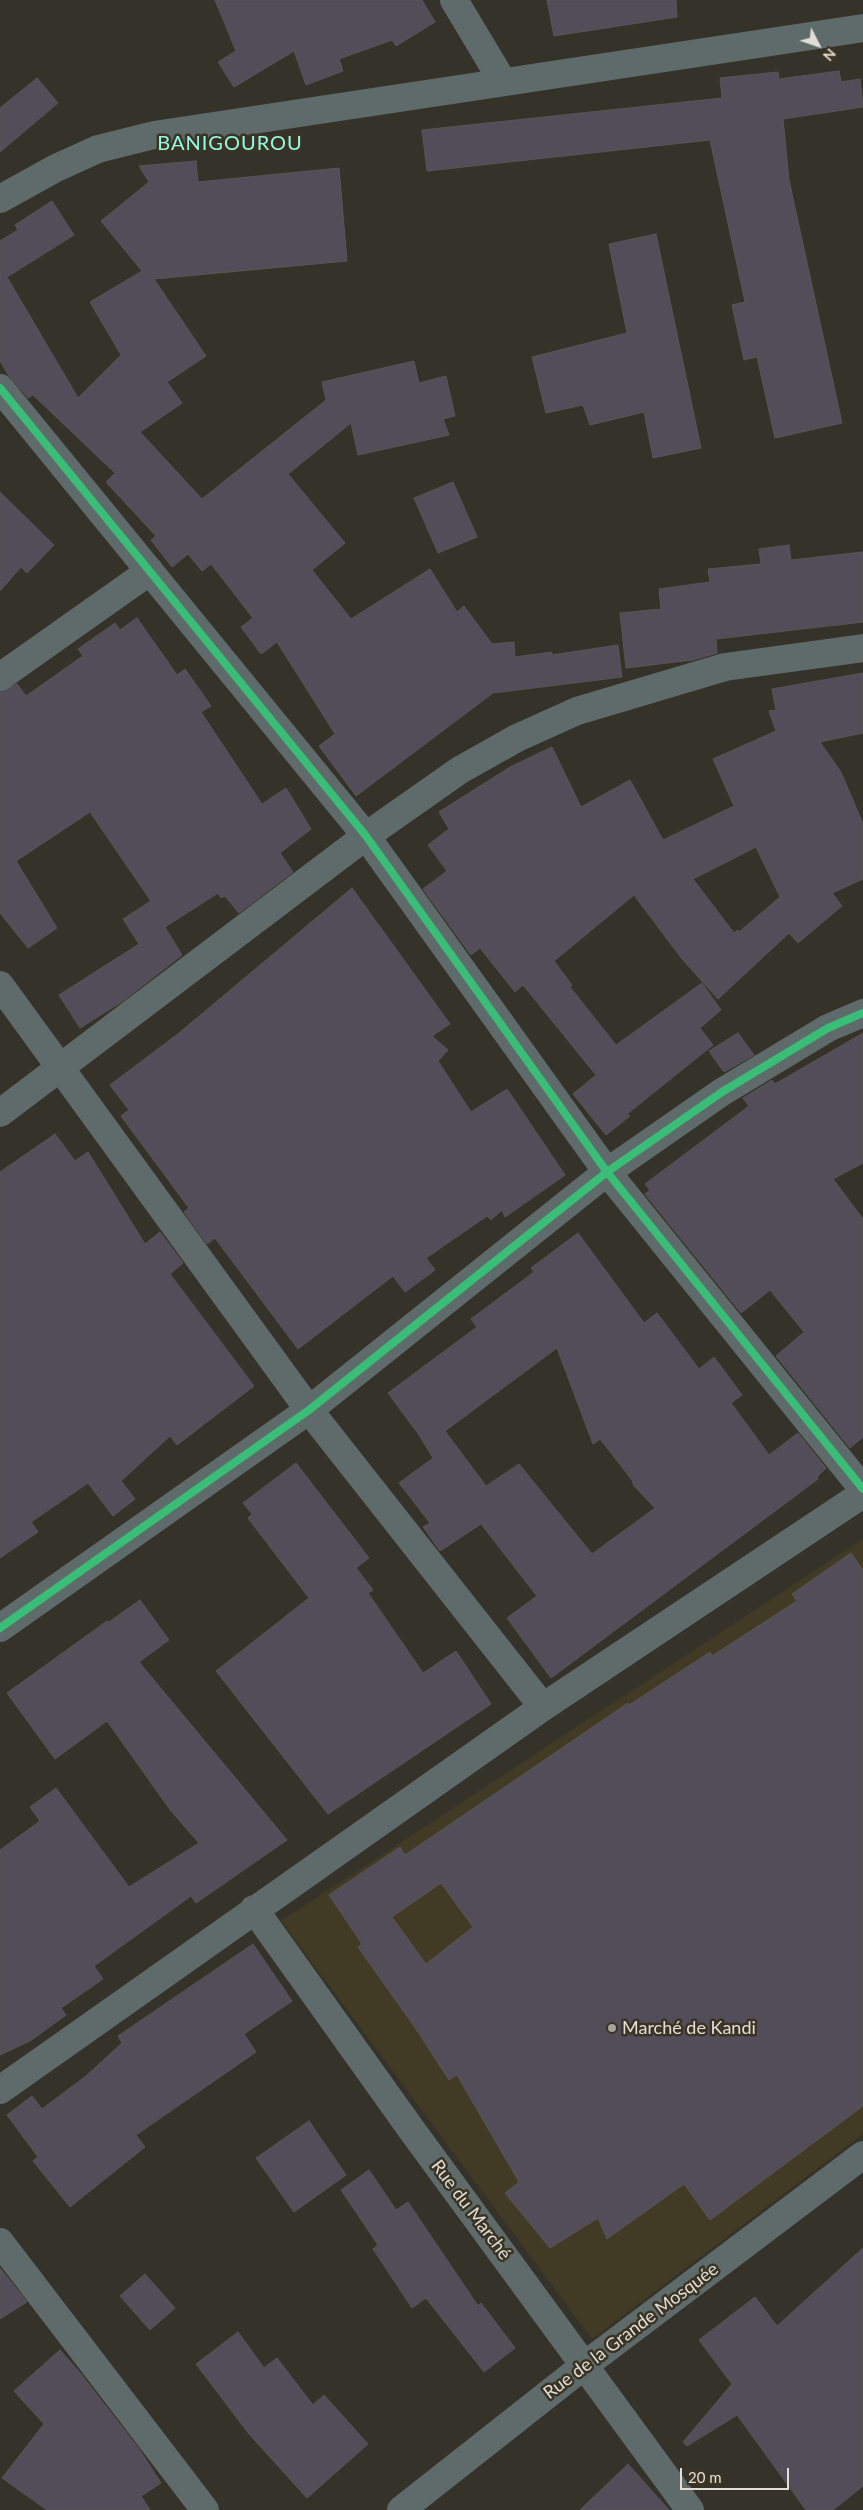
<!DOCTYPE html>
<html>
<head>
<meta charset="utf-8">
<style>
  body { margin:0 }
  #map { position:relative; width:863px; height:2510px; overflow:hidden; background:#35322a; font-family:Lato,sans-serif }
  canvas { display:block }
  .north { position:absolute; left:793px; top:20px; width:50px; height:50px; -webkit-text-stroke:4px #3a3425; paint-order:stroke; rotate:131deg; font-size:14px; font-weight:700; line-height:20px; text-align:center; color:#e2ded5 }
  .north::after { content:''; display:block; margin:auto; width:18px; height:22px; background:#e2ded5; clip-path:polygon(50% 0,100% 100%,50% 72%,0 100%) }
  .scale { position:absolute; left:680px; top:2468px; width:109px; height:22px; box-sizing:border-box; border:2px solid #e2ded5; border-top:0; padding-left:6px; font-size:15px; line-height:18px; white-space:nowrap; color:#e2ded5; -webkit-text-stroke:4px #3a3425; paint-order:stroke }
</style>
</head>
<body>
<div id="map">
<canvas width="863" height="2510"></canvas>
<div class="north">N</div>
<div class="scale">20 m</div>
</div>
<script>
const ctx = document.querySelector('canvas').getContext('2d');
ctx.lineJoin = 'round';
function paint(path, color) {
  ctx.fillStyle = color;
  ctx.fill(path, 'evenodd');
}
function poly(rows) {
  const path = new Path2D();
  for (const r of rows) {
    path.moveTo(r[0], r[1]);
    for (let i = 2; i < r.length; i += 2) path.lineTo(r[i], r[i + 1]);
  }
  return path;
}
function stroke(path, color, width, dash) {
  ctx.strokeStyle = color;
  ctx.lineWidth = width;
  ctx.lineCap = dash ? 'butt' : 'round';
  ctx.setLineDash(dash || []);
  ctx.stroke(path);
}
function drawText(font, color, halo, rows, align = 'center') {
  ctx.font = font + ' Lato,sans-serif';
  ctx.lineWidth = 5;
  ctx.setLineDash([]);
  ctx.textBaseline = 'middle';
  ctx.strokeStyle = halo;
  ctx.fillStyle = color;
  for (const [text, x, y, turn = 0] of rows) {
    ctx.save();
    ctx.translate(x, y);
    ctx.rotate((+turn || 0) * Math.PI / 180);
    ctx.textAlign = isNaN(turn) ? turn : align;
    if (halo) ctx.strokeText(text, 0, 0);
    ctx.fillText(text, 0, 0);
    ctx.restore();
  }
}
const built = poly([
  [863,1539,863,2134,592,2339,281,1921]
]);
const building = poly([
  [215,0,422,0,435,22,396,46,392,40,339,59,343,71,306,85,294,51,234,87,218,62,236,51,215,0],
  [547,0,676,0,677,17,554,36,547,0],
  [839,71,841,82,860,79,863,107,783,119,789,180,842,423,775,438,757,357,744,360,732,305,745,302,710,140,427,171,422,130,722,98,720,78,778,72,779,79,839,71],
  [37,78,58,103,0,152,0,108,37,78],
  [196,161,198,182,339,168,347,261,154,279,206,356,167,382,182,403,140,432,202,499,326,400,322,382,414,361,419,383,446,376,455,416,443,419,449,435,358,455,351,423,288,474,345,543,312,570,351,619,430,569,457,612,464,606,492,644,514,642,515,657,552,652,552,655,618,645,622,677,493,693,356,796,319,746,335,734,277,642,261,654,241,627,253,618,211,564,202,571,188,554,172,567,151,540,156,536,106,482,115,473,33,395,28,398,9,376,0,361,0,241,18,230,15,225,52,201,74,235,7,277,78,398,121,355,90,302,142,271,101,221,149,182,139,166,196,161],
  [656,234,701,448,653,458,644,412,590,425,583,405,546,413,532,357,627,333,609,244,656,234],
  [453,482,477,537,438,553,414,498,453,482],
  [0,492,54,545,27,573,21,567,0,591,0,492],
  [789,545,791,560,863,552,863,622,716,639,717,653,693,660,626,668,620,613,661,609,659,589,710,582,708,569,761,564,759,549,789,545],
  [137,618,177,675,185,669,211,706,201,712,262,804,286,788,311,829,280,853,293,872,239,913,225,896,221,898,218,893,165,927,182,955,123,1001,80,1028,59,995,139,944,123,919,151,901,90,812,16,861,57,928,28,948,0,913,0,692,17,684,26,696,83,656,78,649,115,623,120,630,137,618],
  [863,673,863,733,820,742,841,772,863,824,863,879,832,893,842,906,798,943,789,933,718,999,682,959,634,895,554,961,572,985,570,987,616,1045,702,983,721,1010,700,1028,713,1045,627,1114,630,1116,606,1135,573,1094,596,1075,523,985,515,992,480,948,471,955,423,889,447,871,428,845,449,829,439,812,510,767,552,747,581,807,630,780,663,840,734,806,713,759,776,731,769,711,776,710,772,689,863,673],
  [756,847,780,897,739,932,738,930,734,933,693,879,756,847],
  [352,888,450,1024,432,1036,448,1050,438,1061,471,1112,507,1089,565,1175,505,1217,502,1210,491,1220,487,1216,426,1258,435,1270,405,1292,393,1276,298,1349,215,1238,207,1244,184,1212,189,1208,121,1116,129,1110,110,1085,179,1033,352,888],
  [738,1033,754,1055,724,1072,709,1051,738,1033],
  [863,1033,863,1163,833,1179,863,1219,863,1437,850,1448,776,1356,804,1332,770,1290,741,1313,645,1194,650,1190,645,1184,749,1106,743,1098,772,1080,775,1084,863,1033],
  [55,1134,75,1161,88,1152,145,1244,160,1232,183,1263,170,1274,254,1386,177,1445,170,1436,121,1481,135,1499,113,1516,88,1483,31,1522,38,1532,0,1558,0,1172,55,1134],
  [578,1233,644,1323,657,1313,699,1369,714,1357,742,1395,731,1403,769,1455,798,1433,826,1468,817,1477,818,1479,551,1678,507,1618,537,1596,481,1524,440,1551,423,1527,430,1523,399,1483,433,1458,419,1435,388,1393,477,1327,471,1319,534,1272,531,1268,578,1233],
  [557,1348,593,1444,600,1439,632,1480,634,1486,655,1508,592,1554,519,1464,486,1486,445,1431,557,1348],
  [296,1463,369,1558,356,1568,373,1590,368,1593,423,1673,456,1651,491,1704,328,1814,216,1671,309,1598,248,1518,252,1514,243,1503,296,1463],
  [851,1553,863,1570,863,2106,710,2220,684,2184,607,2239,598,2218,550,2248,505,2193,519,2182,457,2075,449,2080,418,2032,358,1947,362,1944,329,1895,400,1847,405,1855,628,1703,629,1705,710,1652,712,1656,797,1601,792,1594,851,1553],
  [441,1883,473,1927,426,1964,392,1917,441,1883],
  [140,1600,169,1640,139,1662,287,1840,196,1903,191,1896,94,1966,103,1979,61,2008,66,2015,30,2041,0,2055,0,1850,40,1821,30,1807,56,1788,129,1887,199,1843,171,1811,107,1721,55,1759,7,1693,107,1621,109,1622,140,1600],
  [253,1944,292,2001,244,2034,256,2052,136,2135,145,2147,70,2207,33,2161,38,2157,7,2115,32,2096,42,2109,86,2076,122,2043,118,2036,253,1944],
  [309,2121,346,2175,294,2212,256,2158,309,2121],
  [369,2170,396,2210,408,2202,478,2306,481,2303,515,2348,484,2372,426,2298,412,2308,373,2249,378,2245,341,2190,369,2170],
  [863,2248,863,2486,833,2510,806,2510,737,2415,687,2446,683,2442,732,2384,699,2340,755,2297,777,2326,863,2248],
  [0,2268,27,2302,0,2319,0,2268],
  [145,2274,175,2308,150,2330,120,2296,145,2274],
  [238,2332,264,2368,277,2358,313,2405,324,2395,368,2444,307,2498,249,2434,196,2364,238,2332],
  [60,2350,81,2374,139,2449,161,2483,141,2496,150,2510,47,2510,2,2478,44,2424,14,2391,60,2350],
  [628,2464,669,2510,580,2510,628,2464]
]);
const street = poly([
  [454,0,503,82],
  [0,199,56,168,98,149,154,135,863,28],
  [0,388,366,836,607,1172,863,1489],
  [0,677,150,571],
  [0,985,309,1410,543,1707],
  [0,1113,366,836,460,770,517,738,577,711,725,667,863,648],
  [0,1628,309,1410,607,1172,722,1092,828,1028,863,1013],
  [254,1909,411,2129,690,2510],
  [0,2090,543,1707,863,1494],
  [0,2242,205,2510],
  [401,2510,585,2365,863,2155]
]);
const cycleway = poly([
  [0,388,366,836,607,1172,863,1489],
  [0,1628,309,1410,607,1172,722,1092,828,1028,863,1013]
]);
const markers = [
  [612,2028,5,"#a5a299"]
];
const poiNames = [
  ["Marché de Kandi",622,2028]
];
const streetNames = [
  ["Rue du Marché",471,2210,53],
  ["Rue de la Grande Mosquée",631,2331,-37]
];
const quarterNames = [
  ["BANIGOUROU",230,144]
];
paint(built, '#413a25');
paint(building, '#524d59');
stroke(building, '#585655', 1);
stroke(street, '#5e6b6a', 28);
stroke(cycleway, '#3abd76', 8);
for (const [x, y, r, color] of markers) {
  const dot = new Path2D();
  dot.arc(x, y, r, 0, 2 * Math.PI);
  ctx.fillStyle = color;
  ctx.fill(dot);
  stroke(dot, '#3a3425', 2);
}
drawText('18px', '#e2ded5', '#3a3425', poiNames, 'left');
drawText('18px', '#e2ded5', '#3a3425', streetNames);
ctx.letterSpacing = '1px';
drawText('20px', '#95f9e3', '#3a3425', quarterNames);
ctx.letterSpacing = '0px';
</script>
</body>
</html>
